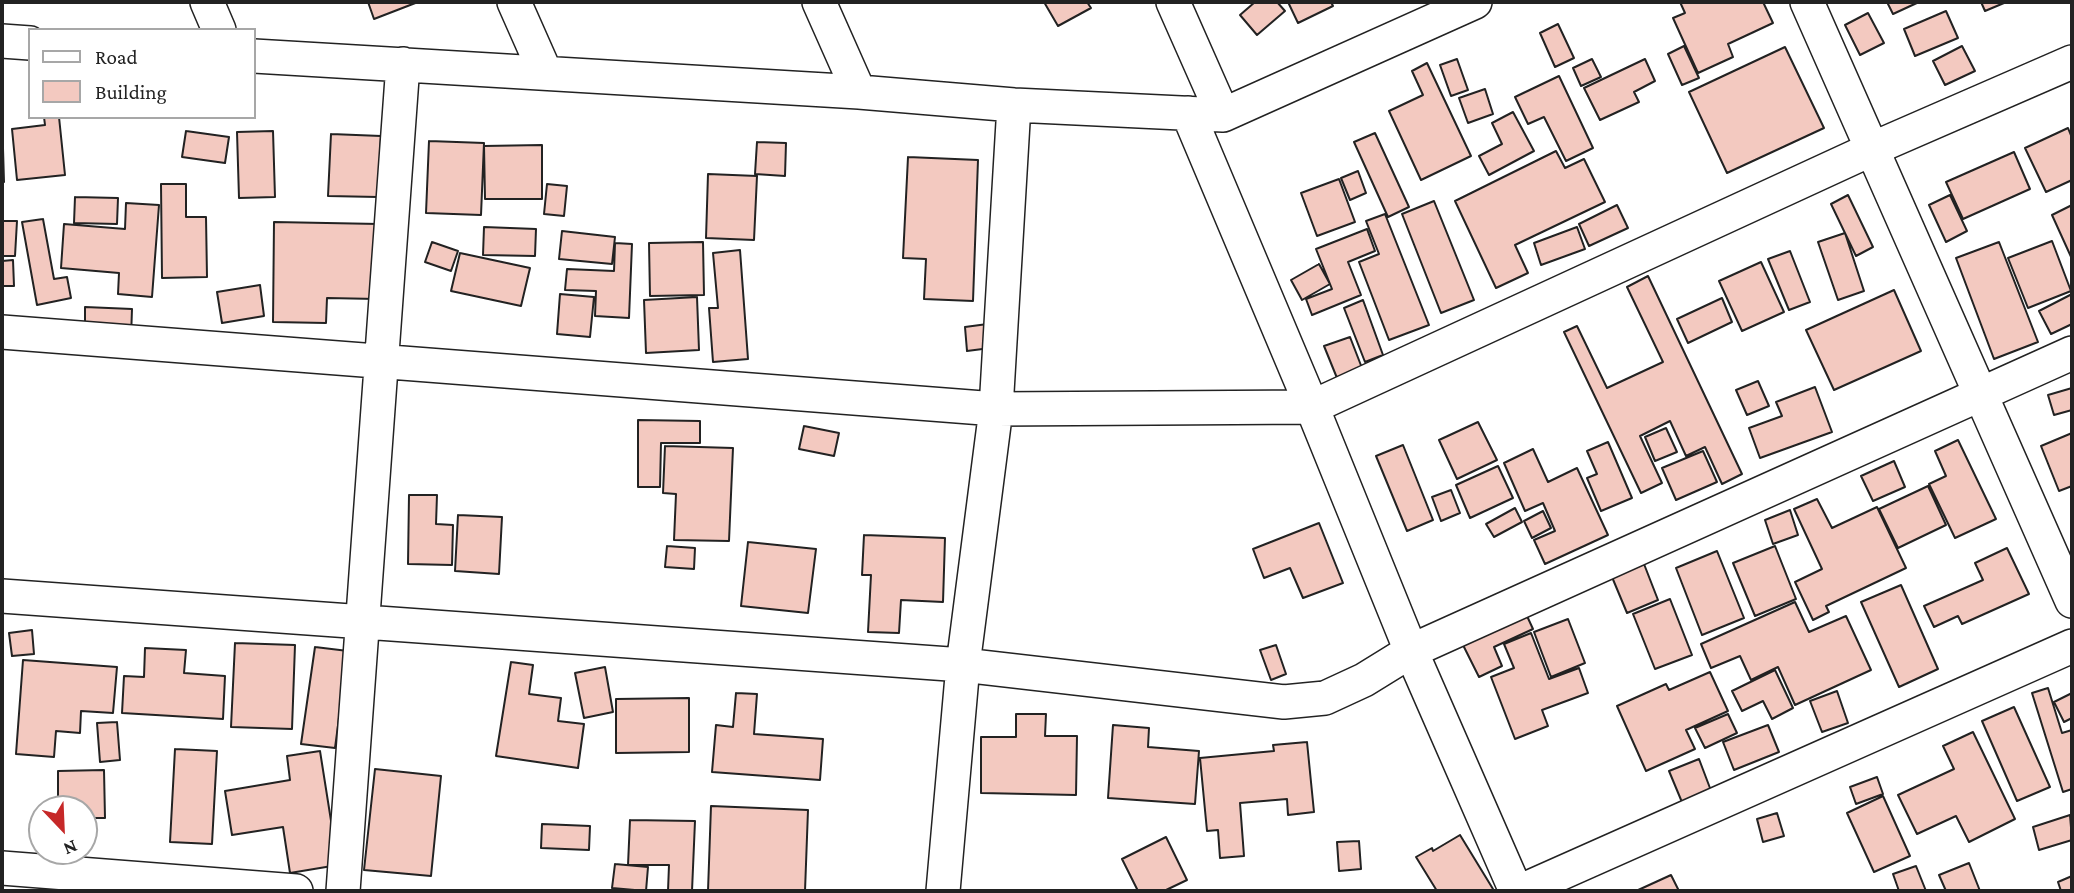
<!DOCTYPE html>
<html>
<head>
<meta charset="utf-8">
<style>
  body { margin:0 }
  #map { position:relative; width:2074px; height:893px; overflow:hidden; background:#fff; font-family:"Crimson Pro",serif }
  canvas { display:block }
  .frame { position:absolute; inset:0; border:4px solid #222; pointer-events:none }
  .legend { position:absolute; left:28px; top:28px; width:228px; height:91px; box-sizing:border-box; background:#fff; border:2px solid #a7a7a7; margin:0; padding:9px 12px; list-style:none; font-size:21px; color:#222 }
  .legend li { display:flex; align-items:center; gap:14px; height:35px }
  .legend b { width:35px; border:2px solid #a7a7a7 }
  .north { position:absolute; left:28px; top:795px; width:70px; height:70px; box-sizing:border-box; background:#fff; border:2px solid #a7a7a7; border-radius:50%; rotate:157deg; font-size:19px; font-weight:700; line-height:28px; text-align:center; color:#222 }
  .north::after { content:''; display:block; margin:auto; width:24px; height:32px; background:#c62828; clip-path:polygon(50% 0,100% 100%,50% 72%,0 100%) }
</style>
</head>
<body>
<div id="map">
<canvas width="2074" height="893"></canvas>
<div class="frame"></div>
<ul class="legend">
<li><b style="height:9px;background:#fff"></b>Road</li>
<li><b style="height:19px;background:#f3c9c0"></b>Building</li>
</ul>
<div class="north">N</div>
</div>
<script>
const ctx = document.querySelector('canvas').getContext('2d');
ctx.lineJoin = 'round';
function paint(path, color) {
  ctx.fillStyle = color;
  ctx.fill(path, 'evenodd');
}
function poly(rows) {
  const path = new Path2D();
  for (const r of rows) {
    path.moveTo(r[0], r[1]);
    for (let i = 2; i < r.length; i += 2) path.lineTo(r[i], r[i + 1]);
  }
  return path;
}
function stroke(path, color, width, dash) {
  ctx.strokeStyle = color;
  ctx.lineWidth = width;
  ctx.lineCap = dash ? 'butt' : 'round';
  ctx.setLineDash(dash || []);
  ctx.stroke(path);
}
const building = poly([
  [368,2,418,2,374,19,368,2],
  [1044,2,1087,2,1091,8,1058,26,1044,2],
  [1255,2,1277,2,1285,11,1257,35,1240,15,1255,2],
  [1288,2,1331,2,1333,6,1298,23,1288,2],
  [1680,2,1763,2,1773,23,1728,44,1733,57,1698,73,1673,18,1685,13,1680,2],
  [1887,2,1919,2,1893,14,1887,2],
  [1981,2,2004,2,2004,3,1985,11,1981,2],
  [1946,11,1958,38,1915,56,1904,29,1946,11],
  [1868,13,1884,43,1860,55,1845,25,1868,13],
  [1558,24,1574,58,1555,67,1540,33,1558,24],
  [1684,46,1699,78,1682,85,1668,54,1684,46],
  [1962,46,1975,71,1945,85,1933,61,1962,46],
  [1785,47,1824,128,1727,173,1689,92,1785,47],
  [1457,59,1468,90,1451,96,1440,65,1457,59],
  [1592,59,1601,77,1581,86,1573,68,1592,59],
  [1645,59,1655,81,1634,92,1639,102,1600,120,1584,88,1645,59],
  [1427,63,1471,156,1421,180,1389,111,1423,95,1412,71,1427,63],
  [1559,76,1593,148,1566,161,1544,117,1528,124,1515,97,1559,76],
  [1485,89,1493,114,1468,123,1459,98,1485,89],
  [1513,112,1534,151,1489,175,1479,156,1502,144,1492,123,1513,112],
  [2,115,4,182,2,182,2,115],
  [44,117,59,117,65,175,17,180,12,129,45,125,44,117],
  [2068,128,2072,138,2072,180,2046,192,2025,148,2068,128],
  [186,131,229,137,225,163,182,157,186,131],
  [273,131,275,197,239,198,237,132,273,131],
  [1375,133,1409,207,1388,217,1354,142,1375,133],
  [331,134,381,136,378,197,328,196,331,134],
  [429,141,484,143,481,215,426,213,429,141],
  [757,142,786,143,785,176,755,174,757,142],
  [542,145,542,199,485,199,484,146,542,145],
  [1556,151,1565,168,1584,159,1605,202,1515,245,1528,273,1496,288,1455,201,1556,151],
  [2014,152,2030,189,1963,219,1946,182,2014,152],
  [908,157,978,160,973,301,924,299,926,259,903,258,908,157],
  [1358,171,1366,193,1350,200,1341,178,1358,171],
  [708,174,757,176,754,240,706,238,708,174],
  [1339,179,1355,222,1317,236,1301,193,1339,179],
  [161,184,186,184,186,217,206,217,207,277,162,278,161,184],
  [547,184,567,186,564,216,544,214,547,184],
  [1848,195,1873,247,1856,256,1831,204,1848,195],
  [1950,195,1967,231,1946,242,1929,205,1950,195],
  [75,197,118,198,117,224,74,223,75,197],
  [1434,201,1474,300,1441,313,1402,214,1434,201],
  [126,203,159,205,152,297,118,294,119,273,61,268,64,224,125,229,126,203],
  [1617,205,1628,228,1589,246,1579,224,1617,205],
  [2072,205,2072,259,2052,215,2072,205],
  [1385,214,1429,325,1389,340,1359,262,1379,254,1366,221,1385,214],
  [43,219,54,279,67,277,71,298,37,305,22,222,43,219],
  [2,221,17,221,15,256,2,256,2,221],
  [274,222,379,224,377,299,327,298,326,323,273,322,274,222],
  [484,227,536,229,535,256,483,255,484,227],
  [1577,227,1585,249,1541,265,1534,243,1577,227],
  [1367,229,1375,251,1348,262,1361,295,1312,315,1306,299,1332,289,1316,249,1367,229],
  [562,231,615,237,612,264,559,259,562,231],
  [1845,233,1864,291,1838,300,1818,242,1845,233],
  [2052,241,2071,291,2028,308,2008,258,2052,241],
  [432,242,458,251,451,271,425,262,432,242],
  [703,242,704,295,650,296,649,243,703,242],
  [1999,242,2038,342,1994,359,1956,258,1999,242],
  [615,243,632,244,629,318,595,316,596,291,565,290,567,269,614,271,615,243],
  [740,250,748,359,713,362,709,308,718,308,713,253,740,250],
  [1790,251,1810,302,1789,310,1768,259,1790,251],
  [460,253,530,268,521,306,451,291,460,253],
  [13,260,14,286,2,286,2,261,13,260],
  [1761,262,1784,312,1742,331,1719,281,1761,262],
  [1319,264,1330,284,1302,300,1291,280,1319,264],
  [1648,276,1742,474,1722,484,1705,447,1686,456,1670,421,1640,436,1662,483,1641,493,1564,332,1577,326,1607,388,1663,362,1627,287,1648,276],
  [260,285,264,316,222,323,217,292,260,285],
  [1894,290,1921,351,1834,390,1806,330,1894,290],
  [560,294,594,297,590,337,557,334,560,294],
  [2072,294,2072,324,2051,334,2039,311,2072,294],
  [697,297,699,350,646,353,644,300,697,297],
  [1722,298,1732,322,1688,343,1677,319,1722,298],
  [1363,300,1383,355,1365,362,1344,308,1363,300],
  [85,307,132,309,131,338,85,336,85,307],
  [995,323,998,347,967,351,965,327,995,323],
  [1350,337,1362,368,1337,378,1324,346,1350,337],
  [1758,381,1769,406,1747,415,1736,390,1758,381],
  [1815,387,1832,432,1760,458,1749,428,1782,416,1776,402,1815,387],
  [2072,388,2072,410,2054,415,2048,395,2072,388],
  [638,420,700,421,700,443,661,443,660,487,638,487,638,420],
  [1478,422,1497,460,1457,479,1439,440,1478,422],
  [804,426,839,433,834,456,799,449,804,426],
  [1666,428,1677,452,1655,461,1645,437,1666,428],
  [2072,433,2072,486,2059,491,2041,446,2072,433],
  [1958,440,1996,519,1955,538,1929,484,1946,476,1935,451,1958,440],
  [1608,442,1632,498,1601,511,1587,478,1597,474,1587,451,1608,442],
  [1403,445,1433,520,1407,531,1376,456,1403,445],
  [665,446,733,448,729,541,674,540,676,494,663,493,665,446],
  [1533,449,1548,482,1577,468,1608,535,1545,564,1534,540,1555,531,1543,503,1525,511,1504,463,1533,449],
  [1703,451,1717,482,1676,500,1662,468,1703,451],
  [1894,461,1905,487,1873,501,1861,476,1894,461],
  [1498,466,1513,498,1470,518,1456,485,1498,466],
  [1928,486,1946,525,1898,548,1879,509,1928,486],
  [1451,490,1460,513,1441,521,1432,497,1451,490],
  [409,495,437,495,436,524,453,525,452,565,408,564,409,495],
  [1817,499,1832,528,1877,507,1906,568,1826,606,1829,612,1813,620,1795,582,1822,569,1794,509,1817,499],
  [1515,508,1522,522,1494,537,1486,524,1515,508],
  [1790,510,1798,535,1773,544,1765,520,1790,510],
  [1543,511,1551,528,1532,538,1524,521,1543,511],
  [458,515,502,517,499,574,455,571,458,515],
  [1319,523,1343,583,1303,598,1290,568,1264,578,1253,549,1319,523],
  [864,535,945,538,943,602,901,600,899,633,868,632,871,575,862,575,864,535],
  [748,542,816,549,808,613,741,606,748,542],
  [667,546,695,548,694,569,665,567,667,546],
  [1775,546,1796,599,1755,616,1733,563,1775,546],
  [2007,548,2029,594,1962,624,1958,616,1934,627,1924,606,1983,580,1975,563,2007,548],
  [1717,551,1744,618,1702,635,1676,568,1717,551],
  [1644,564,1658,600,1627,613,1612,577,1644,564],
  [1901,585,1938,669,1899,687,1861,602,1901,585],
  [1670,599,1692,655,1655,669,1633,614,1670,599],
  [1795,602,1809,632,1846,616,1871,670,1795,705,1778,667,1751,680,1740,656,1711,668,1701,644,1795,602],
  [1527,616,1533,629,1494,647,1502,666,1479,677,1463,645,1527,616],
  [1568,619,1585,663,1551,677,1534,632,1568,619],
  [32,630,34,654,12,656,9,633,32,630],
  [1531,633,1549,679,1579,668,1588,693,1542,710,1548,726,1515,739,1491,677,1514,668,1504,644,1531,633],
  [235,643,295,645,292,729,231,727,235,643],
  [1276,645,1286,674,1271,680,1260,650,1276,645],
  [315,647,348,651,335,748,301,744,315,647],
  [145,648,186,650,184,673,225,676,223,719,122,713,124,676,144,677,145,648],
  [23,660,117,667,113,713,81,711,80,733,56,731,54,757,16,754,23,660],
  [511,662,533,665,529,694,561,698,558,721,584,724,578,768,496,756,511,662],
  [605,667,613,712,584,718,575,673,605,667],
  [1775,670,1793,708,1772,719,1763,701,1742,711,1732,691,1775,670],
  [1710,672,1728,711,1686,730,1695,749,1646,771,1617,706,1666,684,1669,690,1710,672],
  [2048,688,2062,733,2072,730,2072,789,2063,792,2032,693,2048,688],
  [1837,691,1848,723,1822,732,1810,701,1837,691],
  [736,693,757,694,754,734,823,739,820,780,712,772,716,725,733,727,736,693],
  [2072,693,2072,718,2064,722,2054,702,2072,693],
  [689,698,689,752,616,753,616,699,689,698],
  [2014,707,2050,787,2017,801,1982,721,2014,707],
  [1016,714,1046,714,1045,736,1077,736,1076,795,981,793,981,737,1016,737,1016,714],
  [1728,714,1737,733,1705,748,1695,728,1728,714],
  [117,722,120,760,100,762,97,723,117,722],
  [1113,725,1149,728,1148,747,1199,751,1195,804,1108,798,1113,725],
  [1768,725,1779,752,1734,770,1723,742,1768,725],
  [1973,732,2015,819,1969,842,1956,816,1917,834,1898,795,1954,769,1943,746,1973,732],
  [1307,742,1314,812,1288,815,1287,799,1240,803,1244,856,1220,858,1218,830,1207,831,1200,758,1274,751,1273,745,1307,742],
  [175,749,217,751,212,844,170,842,175,749],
  [320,751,338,865,290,873,283,827,232,835,225,791,290,780,287,756,320,751],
  [1699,759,1713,796,1684,807,1669,771,1699,759],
  [375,769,441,776,431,876,364,870,375,769],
  [104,770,105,818,84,818,84,809,58,809,58,771,104,770],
  [1877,777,1883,794,1856,804,1850,787,1877,777],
  [1883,796,1910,856,1874,872,1847,813,1883,796],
  [711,806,808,810,805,891,708,891,711,806],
  [1777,813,1784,836,1763,842,1757,819,1777,813],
  [2070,815,2072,840,2039,850,2033,827,2070,815],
  [630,820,695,821,692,891,668,891,669,865,628,865,630,820],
  [542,824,590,826,589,850,541,848,542,824],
  [1460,835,1493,889,1490,891,1437,891,1416,857,1432,848,1433,851,1460,835],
  [1166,837,1187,880,1164,891,1138,891,1122,859,1166,837],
  [1359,841,1361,869,1339,871,1337,842,1359,841],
  [1969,863,1980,891,1946,891,1939,875,1969,863],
  [615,864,648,867,646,891,612,888,615,864],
  [1916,866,1926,891,1899,891,1893,874,1916,866],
  [1671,875,1679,891,1636,891,1671,875],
  [2072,876,2072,891,2061,891,2058,882,2072,876]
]);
const minor = poly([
  [207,2,219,30],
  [514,2,545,72],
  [819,2,859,92],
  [1173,2,1223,115],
  [1807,2,2072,601],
  [2,41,30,43],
  [254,56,859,92,1014,105,1223,115,1475,2],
  [1188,113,1312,407,1411,651,1516,891],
  [2,332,996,409,1312,407,1872,149,2072,62],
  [2,596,963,665,1284,702,1325,698,1364,680,1411,651,2072,353],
  [2,868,296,891],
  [343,891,403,64],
  [943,891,963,665,996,409,1014,105],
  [1521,891,2072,646]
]);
paint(building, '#f3c9c0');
stroke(building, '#222', 2);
stroke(minor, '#222', 36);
stroke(minor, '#fff', 33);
</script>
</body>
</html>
